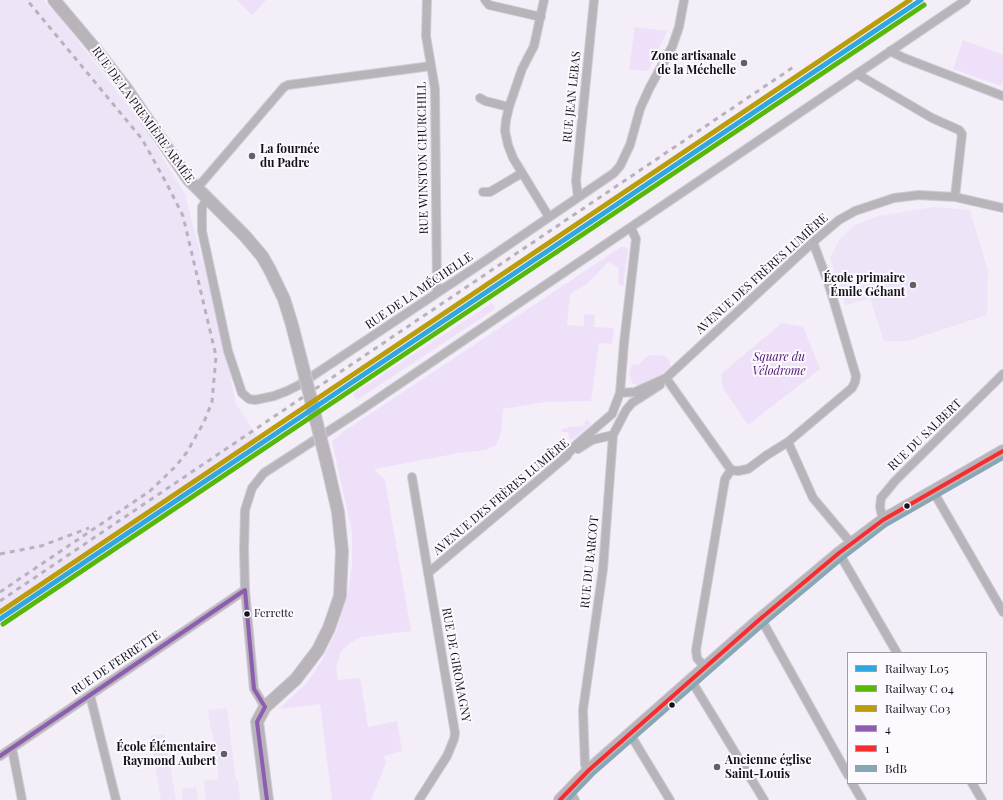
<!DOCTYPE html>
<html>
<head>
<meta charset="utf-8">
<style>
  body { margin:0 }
  #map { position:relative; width:1003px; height:800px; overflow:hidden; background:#f4eef9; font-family:"Playfair Display",serif }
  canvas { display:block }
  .legend { position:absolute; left:847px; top:652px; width:140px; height:132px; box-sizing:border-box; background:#fcfafe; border:1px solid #a09da2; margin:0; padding:5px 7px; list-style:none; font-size:12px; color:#151119 }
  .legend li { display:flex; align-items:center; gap:8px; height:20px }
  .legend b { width:20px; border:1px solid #a09da2 }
</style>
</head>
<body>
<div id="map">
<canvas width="1003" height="800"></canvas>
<ul class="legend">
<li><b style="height:5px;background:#2ea8de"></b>Railway L05</li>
<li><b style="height:5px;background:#58b80a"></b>Railway C 04</li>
<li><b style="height:5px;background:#bb9d0a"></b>Railway C03</li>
<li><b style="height:5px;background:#8d5daf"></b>4</li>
<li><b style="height:5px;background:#f82b2f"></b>1</li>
<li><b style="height:5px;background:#86a8b4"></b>BdB</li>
</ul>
</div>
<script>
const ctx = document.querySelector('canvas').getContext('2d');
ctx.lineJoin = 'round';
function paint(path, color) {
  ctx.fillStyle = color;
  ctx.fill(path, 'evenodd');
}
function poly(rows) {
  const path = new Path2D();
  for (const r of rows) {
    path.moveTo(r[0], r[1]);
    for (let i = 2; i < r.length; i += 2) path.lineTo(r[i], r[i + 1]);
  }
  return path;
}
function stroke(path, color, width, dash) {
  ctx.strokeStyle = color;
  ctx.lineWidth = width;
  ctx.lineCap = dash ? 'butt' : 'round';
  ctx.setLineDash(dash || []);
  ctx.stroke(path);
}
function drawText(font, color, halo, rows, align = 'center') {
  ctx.font = font + ' "Playfair Display",serif';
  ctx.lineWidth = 4;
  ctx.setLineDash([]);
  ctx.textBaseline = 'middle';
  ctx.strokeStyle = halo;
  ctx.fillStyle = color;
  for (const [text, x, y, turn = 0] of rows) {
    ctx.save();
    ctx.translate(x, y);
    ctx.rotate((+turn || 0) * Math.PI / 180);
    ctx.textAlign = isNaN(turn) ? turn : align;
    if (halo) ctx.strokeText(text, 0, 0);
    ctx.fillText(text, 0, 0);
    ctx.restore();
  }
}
const built = poly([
  [0,0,43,0,60,18,143,125,185,194,223,339,236,404,264,446,0,625],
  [933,207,970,210,988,271,987,315,908,341,884,341,870,299,845,305,830,258,839,240,855,225,878,216],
  [227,708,236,780,238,780,240,800,201,800,206,799,204,781,219,779,212,730,211,730,208,710],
  [165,734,176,800,161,800,151,741,150,736],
  [196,787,198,800,183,800,181,789]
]);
const green = poly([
  [237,0,266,0,252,15],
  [635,27,667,31,648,71,629,69],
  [963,40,1003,55,1003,81,1001,86,953,69],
  [621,247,626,247,628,249,623,287,618,283,619,268,608,262,588,283,570,294,567,325,584,326,584,314,595,315,594,327,614,328,612,344,599,343,591,401,545,402,503,409,501,432,496,445,486,450,459,453,374,469,385,480,411,631,361,637,350,643,341,651,336,667,338,680,360,678,368,727,397,721,402,751,384,756,386,763,371,800,332,800,320,704,280,709,288,700,306,684,321,662,337,630,348,592,352,564,352,532,332,441,343,432],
  [492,303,495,309,357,400,353,394],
  [782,323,803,327,820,369,748,425,723,388,721,374],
  [651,355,665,356,669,360,671,368,655,380,639,386,632,383,629,372,632,365,640,364,646,357],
  [585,420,587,420,591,424,575,438,570,440,568,432,561,432,562,429,567,428,568,427,585,426]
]);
const street = poly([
  [427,0,426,36,435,89,437,292],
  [485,0,489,5,541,17],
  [544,0,534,46,522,69,509,107,506,120,505,131,508,145,513,158,549,217],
  [890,51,904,58,1003,96],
  [857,74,932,118,959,130,962,134,955,197],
  [480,98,485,101,509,107],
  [198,187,284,87,288,85,431,66],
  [483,192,490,192,522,173],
  [578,197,576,181,594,0],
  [208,198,202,207,202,231,228,351,242,393,249,399,255,400,274,396,287,391,299,385,473,269,614,173,620,166,630,145,640,109,649,89,672,47,679,27,684,0],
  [666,378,731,470],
  [620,393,635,392,666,378,813,242,839,220,855,211,894,198,919,195,955,197,1003,208],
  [788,442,813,498,851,543],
  [578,449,592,440,613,435],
  [563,459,577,444,612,414,620,393,624,343,636,239,631,228],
  [731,470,738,471,748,469,767,455,788,442,852,388,855,382,856,376,829,285,813,242],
  [412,477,455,733,454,739,447,756,419,800],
  [933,491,1003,612],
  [883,520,880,507,881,498,895,481,1003,374],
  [839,553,897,653],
  [428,573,567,456],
  [759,620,765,626,848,775],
  [705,668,697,658,696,650,725,479,731,470],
  [691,680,764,800],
  [90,695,116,800],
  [265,707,254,689,245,590,244,550,245,510,252,488,264,473,361,410,966,0],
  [630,734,670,800],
  [12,748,22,800],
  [0,756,245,590],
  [589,770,585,765,583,710,603,569,613,435,626,410,632,403,660,385],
  [852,783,862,800],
  [972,783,982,800],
  [569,791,575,800]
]);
const secondary = poly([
  [54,0,97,51,125,87,189,180,245,236,262,256,270,270,284,299,292,325,301,360],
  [267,800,257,722,265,707,296,679,318,650,329,628,340,596,342,551,338,512,327,464],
  [560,800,589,770,759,620,839,553,883,520,1003,451]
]);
const rail = poly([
  [0,554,41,546,89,528],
  [0,592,150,491,176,466,187,452,204,422,212,402,216,356,183,216,168,186,142,139,27,0],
  [0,601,795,66]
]);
const secondaryBridge = poly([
  [301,360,327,464]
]);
const bus1 = poly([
  [245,590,254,689,265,707],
  [265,707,257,722,267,800],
  [0,756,245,590]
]);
const bus2 = poly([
  [560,800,589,770,759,620,839,553,883,520,1003,451]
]);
const bus3 = poly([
  [568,800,593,774,763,625,843,558,886,525,1003,458]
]);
const rail1 = poly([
  [0,619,921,0]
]);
const rail2 = poly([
  [3,624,924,5]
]);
const rail3 = poly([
  [0,612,910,0]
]);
const markers = [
  [744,63,4,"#635e67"],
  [252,156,4,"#635e67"],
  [913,285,4,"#635e67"],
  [907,506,3.5,"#151119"],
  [247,614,3.5,"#151119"],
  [672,705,3.5,"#151119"],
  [224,754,4,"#635e67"],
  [717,767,4,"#635e67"]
];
const busNames = [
  ["Ferrette",254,614]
];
const poiNames = [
  ["Zone artisanale",736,56],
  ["de la Méchelle",736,70],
  ["La fournée",260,149,"left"],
  ["du Padre",260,163,"left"],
  ["École primaire",905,278],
  ["Émile Géhant",905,292],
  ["École Élémentaire",216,747],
  ["Raymond Aubert",216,761],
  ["Ancienne église",725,760,"left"],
  ["Saint-Louis",725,774,"left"]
];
const streetNames = [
  ["RUE JEAN LEBAS",572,97,-84],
  ["RUE DE LA PREMIÈRE ARMÉE",143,115,54],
  ["RUE WINSTON CHURCHILL",423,158,-91],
  ["AVENUE DES FRÈRES LUMIÈRE",762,274,-42],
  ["RUE DE LA MÉCHELLE",419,291,-34],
  ["RUE DU SALBERT",925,435,-44],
  ["AVENUE DES FRÈRES LUMIÈRE",501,497,-40],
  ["RUE DU BARCOT",590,562,-84],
  ["RUE DE FERRETTE",116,663,-34],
  ["RUE DE GIROMAGNY",456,665,80]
];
const parkNames = [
  ["Square du",779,357],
  ["Vélodrome",779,371]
];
paint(built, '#eee4f8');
paint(green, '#ede0f8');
stroke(street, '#d0cbd4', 10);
stroke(secondary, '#d0cbd4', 14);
stroke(street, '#b8b5ba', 8);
stroke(secondary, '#b8b4ba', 12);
stroke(rail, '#b8b2ba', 3, [5, 5]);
stroke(secondaryBridge, '#d0cbd4', 14, []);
stroke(secondaryBridge, '#b8b4ba', 12);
stroke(bus1, '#8d5daf', 4);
stroke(bus2, '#f82b2f', 4);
stroke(bus3, '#86a8b4', 4);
stroke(rail1, '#2ea8de', 5);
stroke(rail2, '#58b80a', 5);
stroke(rail3, '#bb9d0a', 5);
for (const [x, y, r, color] of markers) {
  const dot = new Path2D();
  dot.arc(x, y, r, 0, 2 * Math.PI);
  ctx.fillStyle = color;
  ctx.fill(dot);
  stroke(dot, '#fcfafe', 1.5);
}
drawText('11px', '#151119', '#fcfafe', busNames, 'left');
drawText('bold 12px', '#151119', '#fcfafe', poiNames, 'right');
drawText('12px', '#151119', '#fcfafe', streetNames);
drawText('italic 12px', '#501472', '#fcfafe', parkNames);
</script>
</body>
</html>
